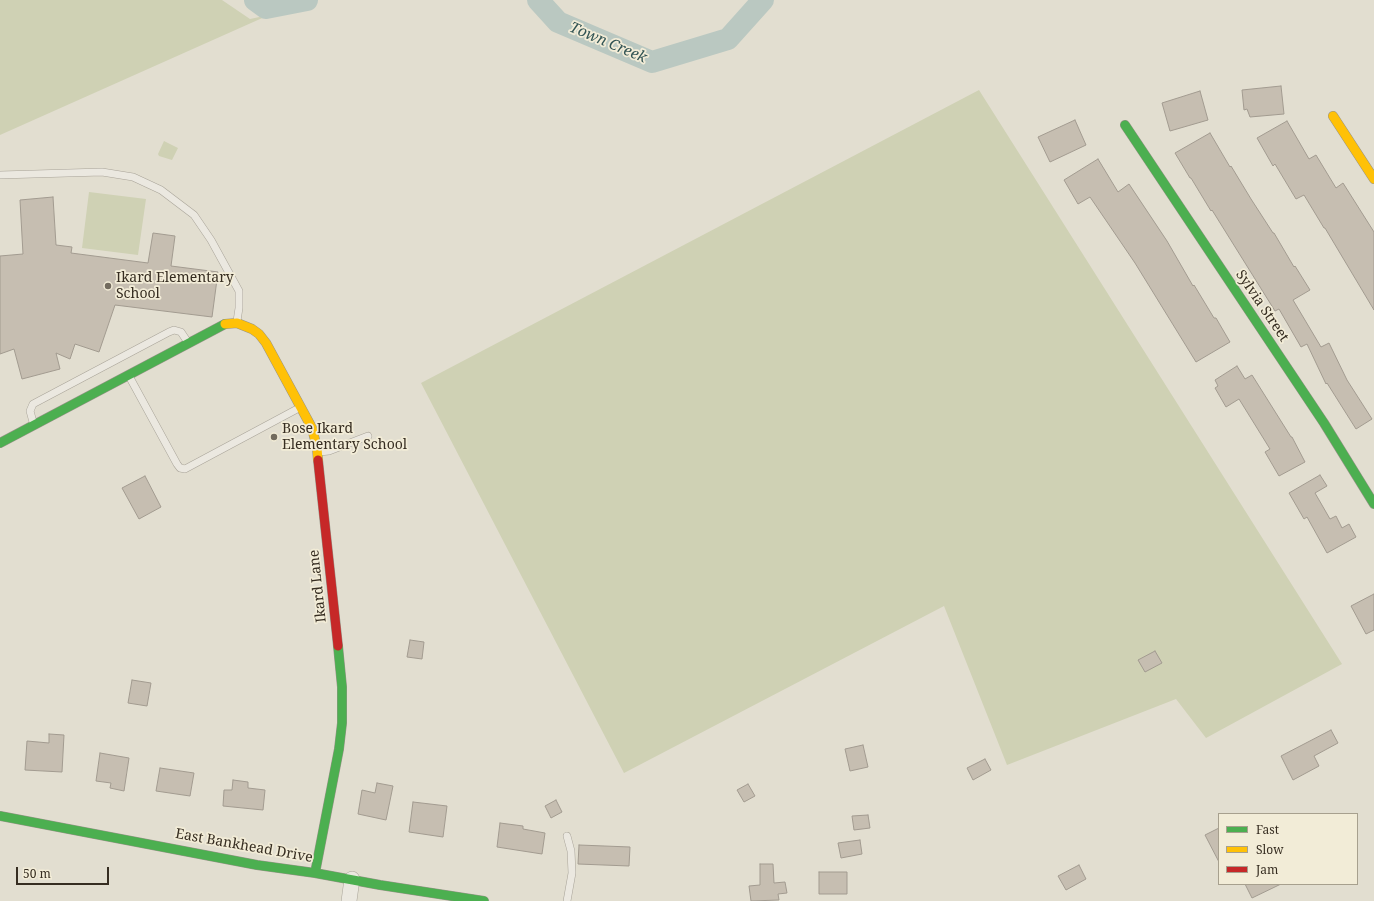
<!DOCTYPE html>
<html>
<head>
<meta charset="utf-8">
<style>
  body { margin:0 }
  #map { position:relative; width:1374px; height:901px; overflow:hidden; background:#e2ded0; font-family:"Noto Serif",serif }
  canvas { display:block }
  .legend { position:absolute; left:1218px; top:813px; width:140px; height:72px; box-sizing:border-box; background:#f2ecd7; border:1px solid #a7a08e; margin:0; padding:5px 7px; list-style:none; font-size:12px; color:#362d21 }
  .legend li { display:flex; align-items:center; gap:8px; height:20px }
  .legend b { width:20px; border:1px solid #a7a08e }
  .scale { position:absolute; left:16px; top:867px; width:93px; height:18px; box-sizing:border-box; border:2px solid #362d21; border-top:0; padding-left:5px; font-size:12px; line-height:14px; white-space:nowrap; color:#362d21; -webkit-text-stroke:3px #f2ecd7; paint-order:stroke }
</style>
</head>
<body>
<div id="map">
<canvas width="1374" height="901"></canvas>
<ul class="legend">
<li><b style="height:5px;background:#4caf50"></b>Fast</li>
<li><b style="height:5px;background:#ffc107"></b>Slow</li>
<li><b style="height:5px;background:#c62828"></b>Jam</li>
</ul>
<div class="scale">50 m</div>
</div>
<script>
const ctx = document.querySelector('canvas').getContext('2d');
ctx.lineJoin = 'round';
function paint(path, color) {
  ctx.fillStyle = color;
  ctx.fill(path, 'evenodd');
}
function poly(rows) {
  const path = new Path2D();
  for (const r of rows) {
    path.moveTo(r[0], r[1]);
    for (let i = 2; i < r.length; i += 2) path.lineTo(r[i], r[i + 1]);
  }
  return path;
}
function stroke(path, color, width, dash) {
  ctx.strokeStyle = color;
  ctx.lineWidth = width;
  ctx.lineCap = dash ? 'butt' : 'round';
  ctx.setLineDash(dash || []);
  ctx.stroke(path);
}
function drawText(font, color, halo, rows, align = 'center') {
  ctx.font = font + ' "Noto Serif",serif';
  ctx.lineWidth = 3.5;
  ctx.setLineDash([]);
  ctx.textBaseline = 'middle';
  ctx.strokeStyle = halo;
  ctx.fillStyle = color;
  for (const [text, x, y, turn = 0] of rows) {
    ctx.save();
    ctx.translate(x, y);
    ctx.rotate((+turn || 0) * Math.PI / 180);
    ctx.textAlign = isNaN(turn) ? turn : align;
    if (halo) ctx.strokeText(text, 0, 0);
    ctx.fillText(text, 0, 0);
    ctx.restore();
  }
}
const green = poly([
  [0,0,222,0,250,19,269,15,0,135],
  [979,90,1342,664,1206,738,1176,699,1007,765,944,606,624,773,421,383],
  [164,141,178,148,172,160,159,156,158,154],
  [89,192,146,199,138,255,82,248]
]);
const river = poly([
  [255,0,266,8,307,0],
  [538,0,558,22,652,62,728,39,763,0]
]);
const building = poly([
  [1281,86,1284,114,1250,117,1247,109,1244,110,1242,90,1281,86],
  [1200,91,1208,120,1170,131,1162,103,1200,91],
  [1075,120,1086,145,1050,162,1038,137,1075,120],
  [1287,121,1309,159,1316,155,1336,188,1343,183,1374,232,1374,310,1325,228,1324,228,1304,195,1296,199,1275,164,1273,166,1257,138,1287,121],
  [1210,133,1230,167,1231,166,1251,199,1273,233,1274,233,1294,267,1295,266,1310,290,1293,300,1321,347,1329,343,1347,380,1372,419,1356,429,1327,383,1326,384,1307,344,1301,347,1279,309,1275,311,1212,210,1211,211,1191,178,1190,178,1175,153,1210,133],
  [1098,159,1118,192,1129,184,1167,241,1193,286,1194,285,1214,318,1216,318,1230,342,1196,362,1135,263,1090,197,1078,204,1064,180,1098,159],
  [53,197,56,245,72,247,71,253,148,263,153,233,175,236,171,266,218,272,212,317,115,305,99,352,75,344,70,359,56,353,60,369,22,379,14,349,0,354,0,256,23,254,20,200,53,197],
  [1237,366,1245,379,1252,375,1291,437,1292,437,1305,462,1279,476,1265,452,1270,449,1239,399,1226,407,1215,388,1218,386,1215,380,1237,366],
  [1320,475,1327,486,1315,493,1330,519,1336,516,1342,528,1349,524,1356,537,1327,553,1307,517,1304,519,1289,493,1320,475],
  [145,476,161,507,139,519,122,488,145,476],
  [1374,594,1374,630,1366,634,1351,606,1374,594],
  [410,640,424,642,422,659,407,657,410,640],
  [1155,651,1162,663,1145,672,1138,660,1155,651],
  [132,680,151,683,147,706,128,703,132,680],
  [1331,730,1338,743,1314,756,1319,766,1293,780,1281,756,1331,730],
  [49,734,64,735,62,772,25,770,27,741,49,743,49,734],
  [863,745,868,767,850,771,845,749,863,745],
  [100,753,129,758,124,791,110,788,111,783,96,781,100,753],
  [985,759,991,770,973,780,967,768,985,759],
  [160,768,194,773,190,796,156,791,160,768],
  [233,780,248,782,248,788,265,790,263,810,223,806,224,790,232,790,233,780],
  [377,783,393,786,386,820,358,814,362,790,375,793,377,783],
  [748,784,755,796,744,802,737,790,748,784],
  [556,800,562,812,551,818,545,806,556,800],
  [413,802,447,806,443,837,409,832,413,802],
  [868,815,870,828,854,830,852,816,868,815],
  [500,823,523,826,523,829,545,833,542,854,497,847,500,823],
  [1219,828,1219,862,1205,835,1219,828],
  [860,840,862,854,841,858,838,843,860,840],
  [579,845,630,847,629,866,578,864,579,845],
  [760,864,773,864,774,883,785,882,787,893,778,894,779,900,751,901,749,886,760,885,760,864],
  [1079,865,1086,879,1066,890,1058,876,1079,865],
  [819,872,847,872,847,894,819,894,819,872],
  [1245,884,1281,884,1252,898,1245,884]
]);
const lane = poly([
  [0,175,102,172,133,177,161,190,194,215,211,240,239,291,239,308,237,321],
  [129,376,177,464,180,468,185,469,299,408],
  [33,422,30,411,33,404,169,332,174,330,181,332,187,341],
  [319,452,329,451,368,436],
  [567,901,572,873,571,851,567,836]
]);
const street = poly([
  [349,901,352,879]
]);
const fast = poly([
  [1125,125,1324,423,1374,504],
  [0,443,225,324],
  [0,816,257,865,315,873,380,885,484,901],
  [315,873,339,749,342,723,342,687,338,646]
]);
const slow = poly([
  [1333,116,1374,179],
  [225,324,237,323,252,329,259,334,266,343,312,428,317,448,318,460]
]);
const jam = poly([
  [318,460,338,646]
]);
const markers = [
  [108,286,4,"#726b5e"],
  [274,437,4,"#726b5e"]
];
const poiNames = [
  ["Ikard Elementary",116,278],
  ["School",116,294],
  ["Bose Ikard",282,429],
  ["Elementary School",282,445]
];
const streetNames = [
  ["Sylvia Street",1262,306,56],
  ["Ikard Lane",318,586,-96],
  ["East Bankhead Drive",244,846,10]
];
const waterNames = [
  ["Town Creek",608,43,23]
];
paint(green, '#cfd1b4');
stroke(river, '#bac8c1', 22);
paint(building, '#c6beb1');
stroke(building, '#a29b90', 1);
stroke(lane, '#a8a398', 8);
stroke(street, '#a8a398', 16);
stroke(fast, '#979388', 10);
stroke(slow, '#979388', 10);
stroke(jam, '#979388', 10);
stroke(lane, '#ebe8e0', 7);
stroke(street, '#ebe8e0', 15);
stroke(fast, '#4caf50', 9);
stroke(slow, '#ffc107', 9);
stroke(jam, '#c62828', 9);
for (const [x, y, r, color] of markers) {
  const dot = new Path2D();
  dot.arc(x, y, r, 0, 2 * Math.PI);
  ctx.fillStyle = color;
  ctx.fill(dot);
  stroke(dot, '#f2ecd7', 1.5);
}
drawText('14px', '#362d21', '#f2ecd7', poiNames, 'left');
drawText('14px', '#362d21', '#f2ecd7', streetNames);
drawText('italic 15px', '#325454', '#f2ecd7', waterNames);
</script>
</body>
</html>
